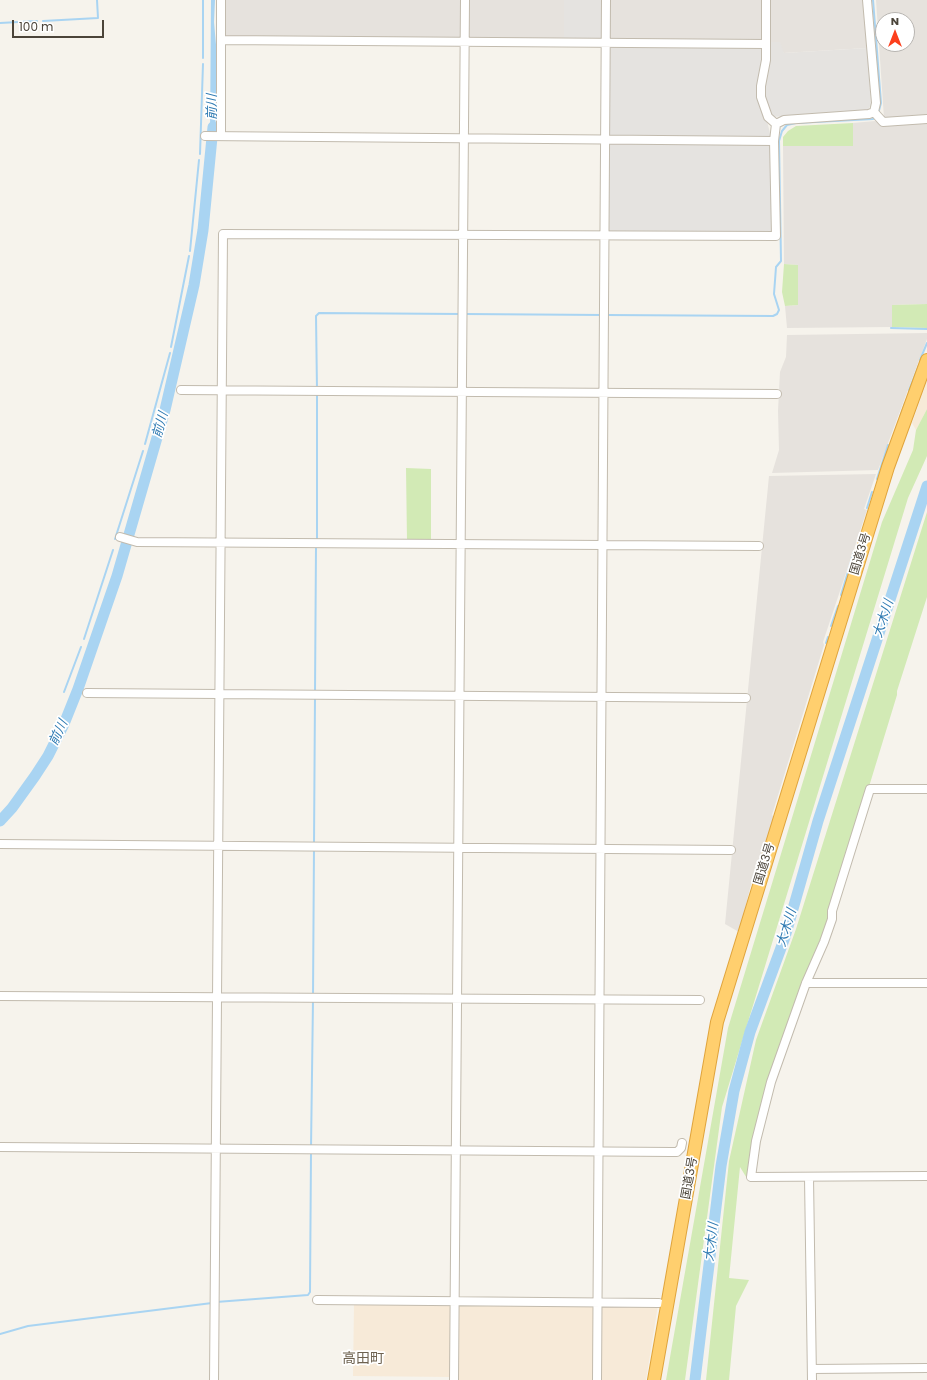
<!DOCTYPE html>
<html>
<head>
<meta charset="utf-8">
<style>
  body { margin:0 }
  #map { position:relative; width:927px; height:1380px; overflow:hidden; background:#f6f3ec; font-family:Poppins,sans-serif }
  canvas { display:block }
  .north { position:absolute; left:875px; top:12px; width:40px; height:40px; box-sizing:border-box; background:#fff; border:1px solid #b7b4b0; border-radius:50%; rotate:0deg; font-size:11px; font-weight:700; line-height:16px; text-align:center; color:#4b4439 }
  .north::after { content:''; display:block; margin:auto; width:14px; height:18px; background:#fc3f1d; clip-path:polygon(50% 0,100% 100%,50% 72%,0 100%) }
  .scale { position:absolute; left:12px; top:20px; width:92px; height:18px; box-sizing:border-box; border:2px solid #4b4439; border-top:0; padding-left:5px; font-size:12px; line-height:14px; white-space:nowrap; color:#4b4439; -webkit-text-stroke:3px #fff; paint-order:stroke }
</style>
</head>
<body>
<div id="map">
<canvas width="927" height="1380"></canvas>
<div class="north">N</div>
<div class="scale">100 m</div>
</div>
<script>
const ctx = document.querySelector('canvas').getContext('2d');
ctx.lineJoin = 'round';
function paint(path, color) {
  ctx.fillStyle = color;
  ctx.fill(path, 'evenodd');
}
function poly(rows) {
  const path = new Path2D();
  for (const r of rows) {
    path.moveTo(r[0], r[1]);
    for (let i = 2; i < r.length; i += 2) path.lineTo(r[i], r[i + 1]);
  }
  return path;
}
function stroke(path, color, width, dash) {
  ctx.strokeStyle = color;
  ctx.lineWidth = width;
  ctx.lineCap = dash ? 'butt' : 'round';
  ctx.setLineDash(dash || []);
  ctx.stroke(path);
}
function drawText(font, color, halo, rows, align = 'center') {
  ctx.font = font + ' Poppins,"Noto Sans JP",sans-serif';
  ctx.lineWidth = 3.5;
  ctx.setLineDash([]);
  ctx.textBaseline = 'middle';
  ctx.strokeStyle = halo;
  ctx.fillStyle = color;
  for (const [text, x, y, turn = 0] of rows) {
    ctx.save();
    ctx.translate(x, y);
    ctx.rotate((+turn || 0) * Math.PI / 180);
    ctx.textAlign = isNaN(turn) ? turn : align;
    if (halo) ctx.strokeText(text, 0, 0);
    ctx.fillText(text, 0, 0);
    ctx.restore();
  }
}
const commercial = poly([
  [927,381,927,409,916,430,912,423],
  [354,1303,452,1304,451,1377,353,1376],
  [457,1304,594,1305,594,1380,457,1380],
  [600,1305,658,1305,646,1380,600,1380]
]);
const industrial = poly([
  [225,0,462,0,462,40,226,38],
  [467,0,564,0,564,41,471,41,467,37],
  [610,0,764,0,764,40,761,41,610,40],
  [770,0,864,0,867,48,784,53,769,42],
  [876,0,927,0,927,116,884,118],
  [883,20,907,20,907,44,883,44],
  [875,121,880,124,927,123,927,304,892,305,892,327,787,328,785,306,798,305,798,265,784,264,783,146,852,146,853,123],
  [927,333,927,339,878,470,772,473,779,450,778,411,780,372,786,357,787,335],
  [876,474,864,509,867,510,823,642,824,645,772,815,775,818,762,860,757,861,739,932,725,924,769,476]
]);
const green = poly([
  [853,123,853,146,783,146,783,137,788,131,796,126],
  [784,264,798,265,798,305,785,306,782,292],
  [927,304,927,328,892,327,892,305],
  [927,409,927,456,908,498,722,1107,685,1380,666,1380,728,1028,882,522,913,450,916,430],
  [406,468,431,469,431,541,407,541],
  [927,512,927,597,897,691,897,695,827,924,768,1084,748,1180,740,1167,729,1278,749,1280,736,1306,729,1380,706,1380,729,1161,756,1040,796,929]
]);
const parking = poly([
  [564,0,604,0,602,40,564,41],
  [769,42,780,42,784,53,867,48,871,105,867,111,772,117,765,98,763,86],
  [609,45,764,47,762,64,766,117,771,137,770,138,609,137],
  [609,142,772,143,773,234,608,233]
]);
const water = poly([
  [211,0,215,0,214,22,217,56,217,91,215,134,210,134]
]);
const stream = poly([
  [203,0,203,58],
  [873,0,881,103,878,114],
  [43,21,98,18,97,0],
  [0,23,37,21],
  [200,154,203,64],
  [190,251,199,160],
  [465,314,603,315],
  [607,315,773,316,777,314,779,310,774,294,776,267,781,261,779,141,782,131,787,125,796,123,873,119,875,117],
  [891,328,927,329],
  [171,347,189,256],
  [920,360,927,343],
  [317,390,316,316,319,313,461,314],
  [909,390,919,365],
  [900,417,905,403],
  [145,444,170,353],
  [877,479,888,445],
  [867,508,872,492],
  [115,539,143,451],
  [317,542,317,394],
  [841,595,854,552],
  [831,626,838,606],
  [84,639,113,550],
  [826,643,828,637],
  [64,692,81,647],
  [315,692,316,546],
  [314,844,315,696],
  [313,996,314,848],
  [311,1148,313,1000],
  [216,1302,308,1295,310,1292,311,1152],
  [0,1334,28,1326,212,1303]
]);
const river = poly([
  [0,821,12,808,35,776,48,756,64,724,78,689,117,576,165,410,194,285,203,230,213,127],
  [695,1380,721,1166,734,1091,750,1032,785,937,818,821,927,486]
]);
const minor = poly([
  [221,0,221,136],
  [766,0,766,60,761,86,761,97,768,117,776,124],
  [867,0,876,103,874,112],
  [221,40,766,44],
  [874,112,883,122,927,119],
  [776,124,784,120,869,114,874,112],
  [205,136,774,141],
  [181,390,777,394],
  [120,537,137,542,759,546],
  [87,693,746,698],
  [927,789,870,789,832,911,832,919,824,942,806,983,771,1082,756,1141,751,1177,927,1176],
  [0,844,731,850],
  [806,983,927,983],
  [0,996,700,1000],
  [0,1147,672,1152,677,1152,681,1148,682,1143],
  [809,1177,812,1380],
  [317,1300,659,1303],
  [812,1369,927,1368],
  [214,1380,223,234,776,236,774,141,776,124],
  [454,1380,465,0],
  [597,1380,606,0]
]);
const highway = poly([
  [654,1380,717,1022,888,467,927,360]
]);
const streetNames = [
  ["国道3号",861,554,-73],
  ["国道3号",765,864,-73],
  ["国道3号",690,1178,-80]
];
const waterNames = [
  ["前川",213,107,-90],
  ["前川",161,425,-74],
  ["大木川",884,619,-72],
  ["前川",59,733,-65],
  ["大木川",787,928,-73],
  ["大木川",712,1242,-83]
];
const quarterNames = [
  ["高田町",363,1359]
];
paint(commercial, '#f7ead8');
paint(industrial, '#e6e2dd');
paint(green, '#d2eab5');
paint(parking, '#e5e3e0');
paint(water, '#a9d4f2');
stroke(stream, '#a9d4f2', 2);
stroke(river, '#a9d4f2', 11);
stroke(minor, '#c2bbae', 10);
stroke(highway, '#e0a43c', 14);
stroke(minor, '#fff', 8);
stroke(highway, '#ffcf6e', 12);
drawText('12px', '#4b4439', '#fff', streetNames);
drawText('italic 13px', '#2e7ab2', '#fff', waterNames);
drawText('14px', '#6e6250', '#fff', quarterNames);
</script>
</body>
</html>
